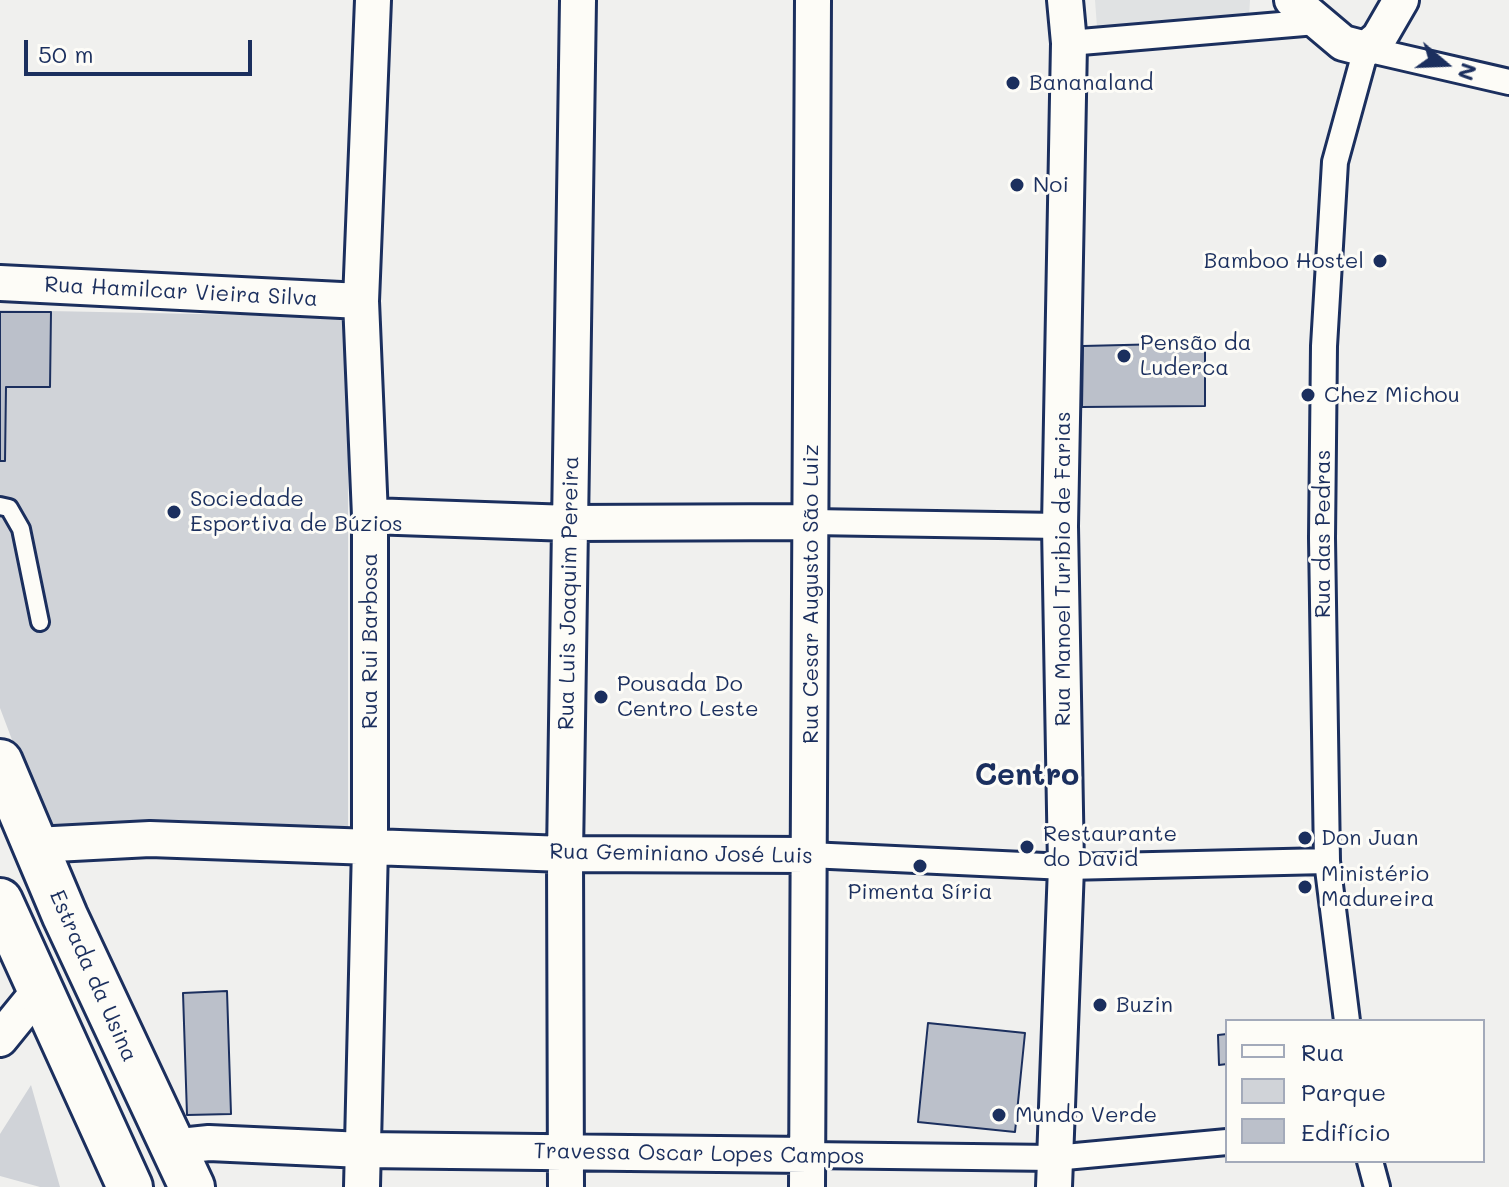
<!DOCTYPE html>
<html>
<head>
<meta charset="utf-8">
<style>
  body { margin:0 }
  #map { position:relative; width:1509px; height:1187px; overflow:hidden; background:#f0f0ee; font-family:Mali,sans-serif }
  canvas { display:block }
  .legend { position:absolute; left:1225px; top:1019px; width:260px; height:144px; box-sizing:border-box; background:#fdfcf7; border:2px solid #a3aaba; margin:0; padding:10px 14px; list-style:none; font-size:24px; color:#1b2f5e }
  .legend li { display:flex; align-items:center; gap:16px; height:40px }
  .legend b { width:40px; border:2px solid #a3aaba }
  .north { position:absolute; left:1405px; top:24px; width:80px; height:80px; -webkit-text-stroke:6px #fdfcf7; paint-order:stroke; rotate:109deg; font-size:22px; font-weight:700; line-height:32px; text-align:center; color:#1b2f5e }
  .north::after { content:''; display:block; margin:auto; width:28px; height:36px; background:#1b2f5e; clip-path:polygon(50% 0,100% 100%,50% 72%,0 100%) }
  .scale { position:absolute; left:24px; top:40px; width:228px; height:36px; box-sizing:border-box; border:4px solid #1b2f5e; border-top:0; padding-left:10px; font-size:24px; line-height:28px; white-space:nowrap; color:#1b2f5e; -webkit-text-stroke:6px #fdfcf7; paint-order:stroke }
</style>
</head>
<body>
<div id="map">
<canvas width="1509" height="1187"></canvas>
<ul class="legend">
<li><b style="height:10px;background:#fdfcf7"></b>Rua</li>
<li><b style="height:22px;background:#d0d3d8"></b>Parque</li>
<li><b style="height:22px;background:#bbc0ca"></b>Edifício</li>
</ul>
<div class="north">N</div>
<div class="scale">50 m</div>
</div>
<script>
const ctx = document.querySelector('canvas').getContext('2d');
ctx.lineJoin = 'round';
function paint(path, color) {
  ctx.fillStyle = color;
  ctx.fill(path, 'evenodd');
}
function poly(rows) {
  const path = new Path2D();
  for (const r of rows) {
    path.moveTo(r[0], r[1]);
    for (let i = 2; i < r.length; i += 2) path.lineTo(r[i], r[i + 1]);
  }
  return path;
}
function stroke(path, color, width, dash) {
  ctx.strokeStyle = color;
  ctx.lineWidth = width;
  ctx.lineCap = dash ? 'butt' : 'round';
  ctx.setLineDash(dash || []);
  ctx.stroke(path);
}
function drawText(font, color, halo, rows, align = 'center') {
  ctx.font = font + ' Mali,sans-serif';
  ctx.lineWidth = 6;
  ctx.setLineDash([]);
  ctx.textBaseline = 'middle';
  ctx.strokeStyle = halo;
  ctx.fillStyle = color;
  for (const [text, x, y, turn = 0] of rows) {
    ctx.save();
    ctx.translate(x, y);
    ctx.rotate((+turn || 0) * Math.PI / 180);
    ctx.textAlign = isNaN(turn) ? turn : align;
    if (halo) ctx.strokeText(text, 0, 0);
    ctx.fillText(text, 0, 0);
    ctx.restore();
  }
}
const built = poly([
  [1095,0,1250,0,1249,16,1097,27]
]);
const green = poly([
  [0,310,348,317,348,831,48,835,0,708],
  [31,1085,60,1187,40,1187,0,1176,0,1134]
]);
const building = poly([
  [0,312,51,312,50,387,6,387,5,461,0,461,0,312],
  [1205,343,1205,406,1082,407,1083,346,1205,343],
  [227,991,231,1114,187,1115,183,993,227,991],
  [928,1023,1025,1033,1015,1132,918,1122,928,1023],
  [1227,1034,1227,1064,1219,1065,1218,1035,1227,1034]
]);
const service = poly([
  [0,506,9,508,21,529,40,622]
]);
const pedestrian = poly([
  [1069,43,1316,22],
  [811,522,1060,526],
  [809,855,1066,867,1327,861],
  [1347,1021,1327,861,1322,538,1324,346,1335,162,1366,49,1509,82],
  [807,1155,1054,1158,1227,1142],
  [1370,1161,1377,1187]
]);
const minor = poly([
  [1292,0,1343,43,1366,49,1379,38,1401,0],
  [0,283,361,301],
  [370,516,570,523,811,522],
  [35,845,150,839,565,854,809,855],
  [0,1039,39,991],
  [171,1147,209,1143,363,1150,807,1155],
  [362,1187,370,846,370,516,361,301,373,0],
  [566,1187,565,854,578,0],
  [807,1187,813,0],
  [1054,1187,1066,867,1060,526,1069,43,1065,0]
]);
const primary = poly([
  [0,762,65,916,192,1187],
  [0,901,130,1187]
]);
const markers = [
  [1013,83,8,"#1b2f5e"],
  [1017,185,8,"#1b2f5e"],
  [1380,261,8,"#1b2f5e"],
  [1124,356,8,"#1b2f5e"],
  [1308,395,8,"#1b2f5e"],
  [174,512,8,"#1b2f5e"],
  [601,697,8,"#1b2f5e"],
  [1305,838,8,"#1b2f5e"],
  [1027,847,8,"#1b2f5e"],
  [920,866,8,"#1b2f5e"],
  [1305,887,8,"#1b2f5e"],
  [1100,1005,8,"#1b2f5e"],
  [999,1115,8,"#1b2f5e"]
];
const poiNames = [
  ["Bananaland",1029,83],
  ["Noi",1033,185],
  ["Bamboo Hostel",1364,261,"right"],
  ["Pensão da",1140,343],
  ["Luderca",1140,368],
  ["Chez Michou",1324,395],
  ["Sociedade",190,499],
  ["Esportiva de Búzios",190,524],
  ["Pousada Do",617,684],
  ["Centro Leste",617,709],
  ["Restaurante",1043,834],
  ["do David",1043,859],
  ["Don Juan",1321,838],
  ["Ministério",1321,874],
  ["Madureira",1321,899],
  ["Pimenta Síria",920,892,"center"],
  ["Buzin",1116,1005],
  ["Mundo Verde",1015,1115]
];
const streetNames = [
  ["Rua Hamilcar Vieira Silva",181,292,3],
  ["Rua das Pedras",1323,534,-90],
  ["Rua Manoel Turibio de Farias",1063,569,-90],
  ["Rua Luis Joaquim Pereira",569,593,-89],
  ["Rua Cesar Augusto São Luiz",811,594,-90],
  ["Rua Rui Barbosa",370,641,-90],
  ["Rua Geminiano José Luis",681,854,1],
  ["Estrada da Usina",93,976,66],
  ["Travessa Oscar Lopes Campos",699,1154,1]
];
const districtNames = [
  ["Centro",1027,776]
];
paint(built, '#e0e2e3');
paint(green, '#d0d3d8');
paint(building, '#bbc0ca');
stroke(building, '#1b2f5e', 2);
stroke(service, '#1b2f5e', 22);
stroke(pedestrian, '#1b2f5e', 30);
stroke(minor, '#1b2f5e', 40);
stroke(primary, '#1b2f5e', 50);
stroke(service, '#fdfcf7', 16);
stroke(pedestrian, '#fdfcf7', 24);
stroke(minor, '#fdfcf7', 34);
stroke(primary, '#fdfcf7', 44);
for (const [x, y, r, color] of markers) {
  const dot = new Path2D();
  dot.arc(x, y, r, 0, 2 * Math.PI);
  ctx.fillStyle = color;
  ctx.fill(dot);
  stroke(dot, '#fdfcf7', 3);
}
drawText('22px', '#1b2f5e', '#fdfcf7', poiNames, 'left');
drawText('22px', '#1b2f5e', '#fdfcf7', streetNames);
drawText('bold 30px', '#1b2f5e', '#fdfcf7', districtNames);
</script>
</body>
</html>
